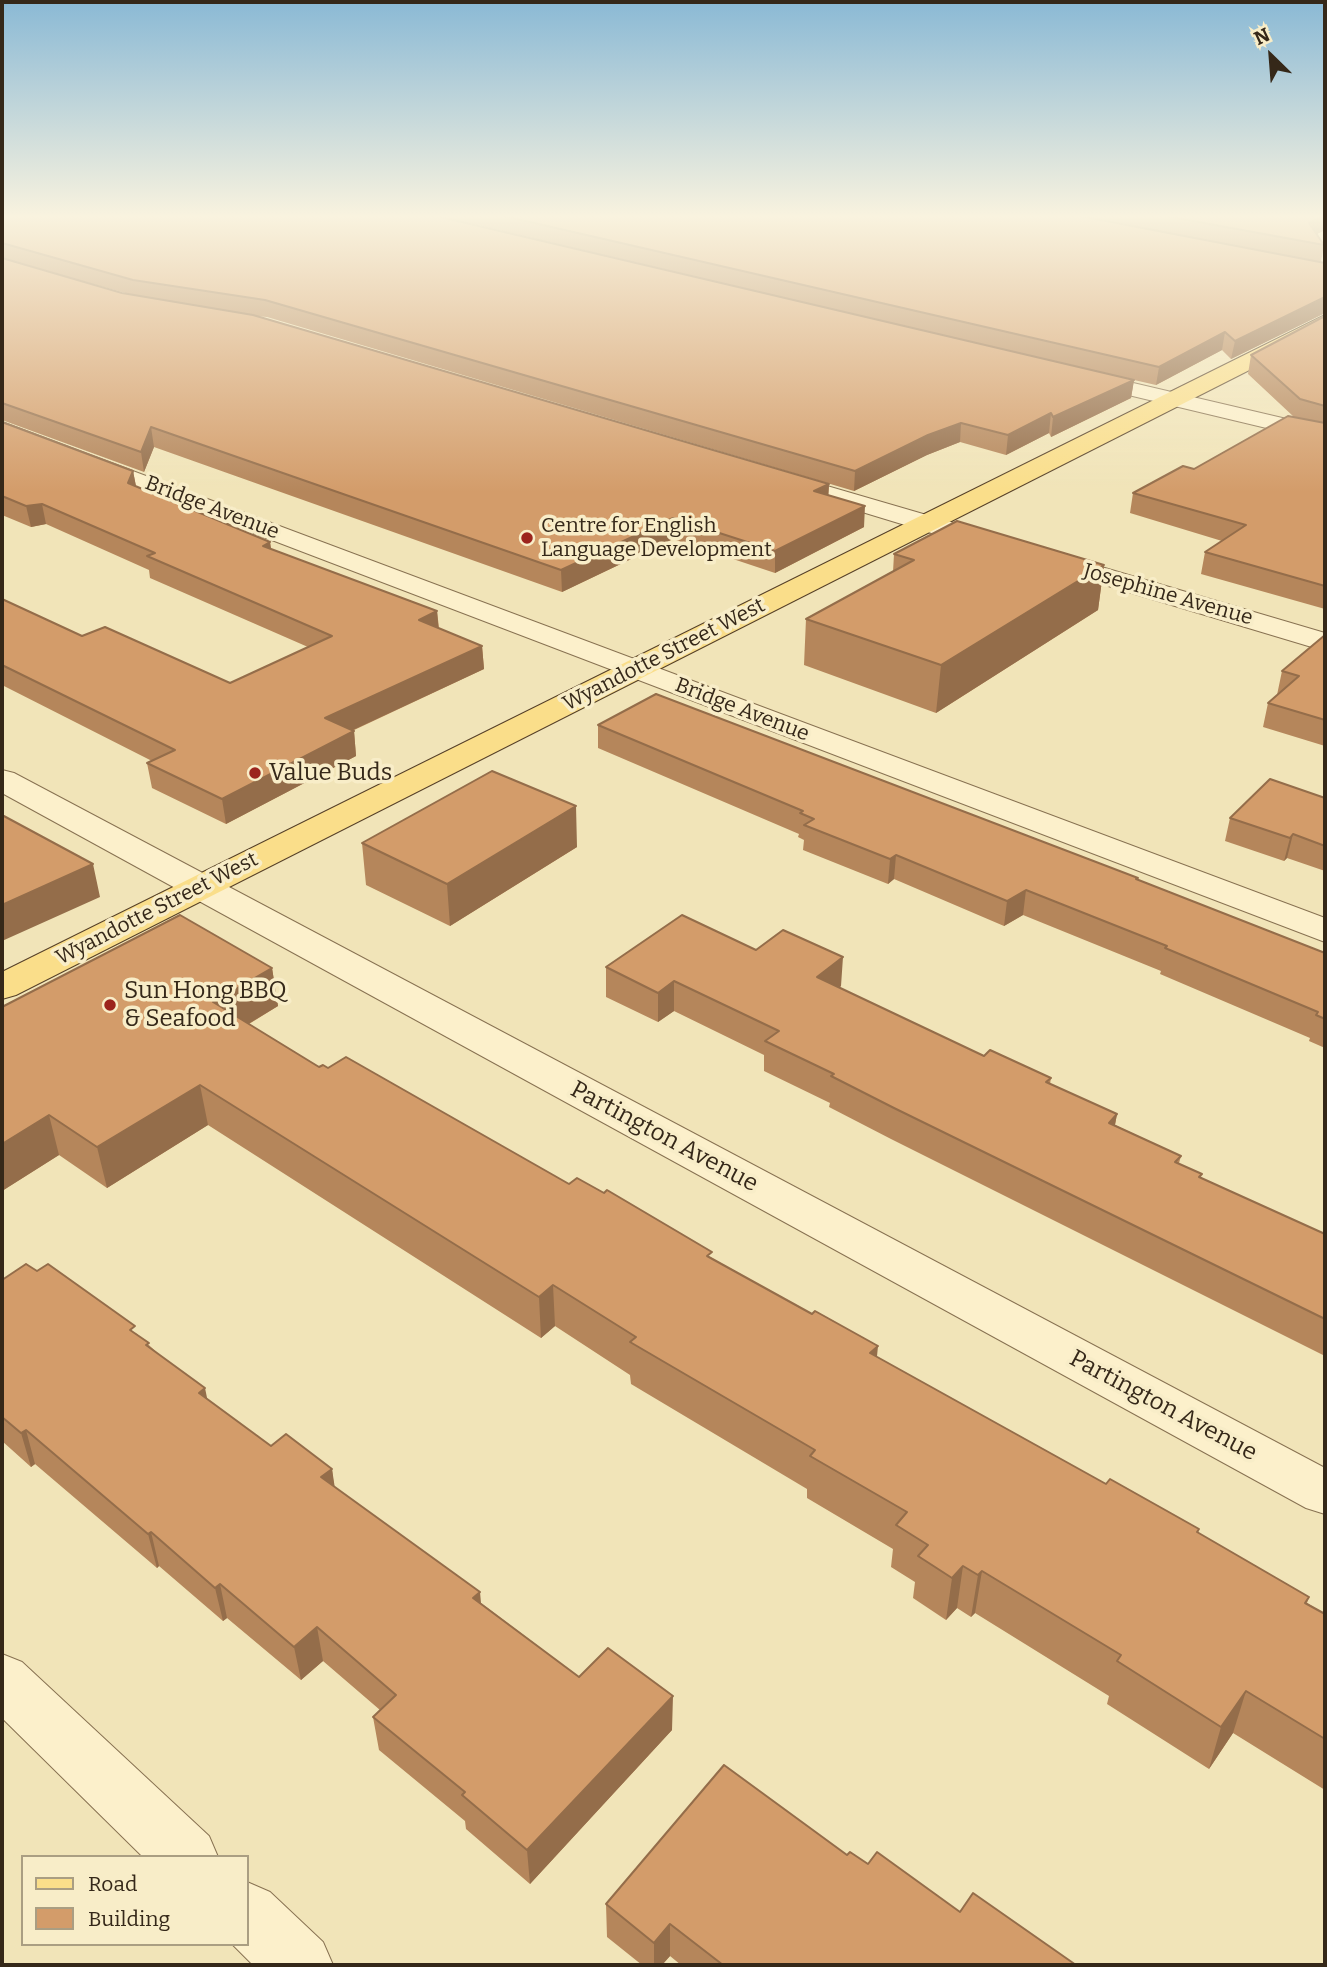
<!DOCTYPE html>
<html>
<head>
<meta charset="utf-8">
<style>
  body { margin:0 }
  #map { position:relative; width:1327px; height:1967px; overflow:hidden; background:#f1e4b8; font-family:Bitter,serif }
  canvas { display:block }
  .frame { position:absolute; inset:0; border:4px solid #352819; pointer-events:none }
  .legend { position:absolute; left:21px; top:1855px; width:228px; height:91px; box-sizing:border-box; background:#f8edc8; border:2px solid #aa9e82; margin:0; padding:9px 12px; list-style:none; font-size:21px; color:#352819 }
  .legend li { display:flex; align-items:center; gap:14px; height:35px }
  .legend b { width:35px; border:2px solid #aa9e82 }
  .north { position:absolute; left:1236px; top:21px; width:70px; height:70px; -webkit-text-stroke:5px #f8edc8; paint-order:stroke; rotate:335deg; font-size:19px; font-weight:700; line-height:28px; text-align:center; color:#352819 }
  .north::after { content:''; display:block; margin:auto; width:24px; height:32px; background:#352819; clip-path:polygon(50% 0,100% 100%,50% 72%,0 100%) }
</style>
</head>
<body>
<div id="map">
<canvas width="1327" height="1967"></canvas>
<div class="frame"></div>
<ul class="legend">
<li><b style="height:9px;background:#fade8a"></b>Road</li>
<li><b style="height:19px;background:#d39c6a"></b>Building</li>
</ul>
<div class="north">N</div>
</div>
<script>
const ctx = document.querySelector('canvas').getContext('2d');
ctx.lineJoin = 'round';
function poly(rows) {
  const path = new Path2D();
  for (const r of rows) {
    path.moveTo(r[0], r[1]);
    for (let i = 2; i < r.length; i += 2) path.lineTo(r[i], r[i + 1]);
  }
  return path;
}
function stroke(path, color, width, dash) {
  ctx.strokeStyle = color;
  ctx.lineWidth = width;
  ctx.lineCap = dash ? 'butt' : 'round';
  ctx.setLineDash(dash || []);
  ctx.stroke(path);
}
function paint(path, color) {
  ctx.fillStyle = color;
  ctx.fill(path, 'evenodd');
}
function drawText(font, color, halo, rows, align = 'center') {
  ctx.font = font + ' Bitter,serif';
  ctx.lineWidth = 7;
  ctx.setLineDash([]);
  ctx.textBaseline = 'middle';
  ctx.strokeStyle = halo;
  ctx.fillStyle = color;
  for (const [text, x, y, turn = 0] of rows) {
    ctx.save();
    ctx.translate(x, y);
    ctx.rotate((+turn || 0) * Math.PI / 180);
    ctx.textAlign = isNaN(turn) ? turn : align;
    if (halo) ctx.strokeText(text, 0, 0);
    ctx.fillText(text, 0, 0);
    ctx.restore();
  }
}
const minor = poly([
  [1082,371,1325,428,1325,442,1074,382,1071,377,1074,372,1082,371],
  [2,422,1325,918,1325,942,2,437,2,422],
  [779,472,1002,537,1006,543,1002,549,993,551,984,549,770,484,767,479,770,474,779,472],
  [1054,553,1325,633,1325,651,1045,567,1041,561,1045,555,1054,553],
  [2,770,14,773,1325,1468,1325,1514,1306,1508,2,793,2,770],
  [2,1654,22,1662,209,1836,218,1857,143,1857,2,1718,2,1654],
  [247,1882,270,1892,323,1942,333,1965,253,1965,232,1944,247,1944,247,1882]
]);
const major = poly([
  [1325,315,1325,329,1281,354,16,995,2,999,2,972,1325,315]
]);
const wall = poly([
  [2,216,739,287,439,216,1080,216,1325,263,1325,313,1231,359,1222,350,1156,385,1134,380,1131,398,1051,437,1049,433,1006,455,960,442,927,455,854,491,267,317,255,316,829,484,828,495,864,527,775,573,673,539,562,592,154,447,144,472,2,420],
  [10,261,129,294,122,293],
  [1081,216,1325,216,1325,230,1317,234,1324,245,1321,262],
  [1325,316,1325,609,1201,574,1205,552,1222,541,1130,513,1133,493,1194,469,1294,417,1248,374,1251,355],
  [2,422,133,471,136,487,270,542,271,549,437,611,439,628,482,646,484,669,352,731,354,731,356,756,226,824,152,788,147,763,152,761,2,685,2,599,82,636,230,683,308,647,150,578,149,570,46,524,31,527,2,515],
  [894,554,1104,565,1098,610,936,713,804,665,806,619,893,572],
  [1325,635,1325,746,1263,727,1268,703,1277,695,1282,671],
  [598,725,1138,880,1325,953,1325,1048,1309,1041,1310,1038,1160,974,1161,971,1023,915,1004,926,894,879,888,884,803,850,804,840,798,837,799,834,598,748],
  [1325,798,1325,871,1287,858,1284,861,1225,841,1230,818],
  [362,843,577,847,450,926,366,885],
  [756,950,841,986,839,988,984,1056,1051,1078,1050,1084,1117,1114,1115,1125,1181,1156,1179,1163,1201,1178,1325,1234,1325,1356,891,1139,829,1107,830,1103,764,1071,764,1055,674,1011,658,1022,606,997,606,967],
  [272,968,278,1006,249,1024,319,1067,328,1068,569,1184,712,1258,877,1357,1106,1484,1199,1529,1198,1533,1309,1597,1307,1603,1325,1614,1325,1790,1233,1733,1209,1769,1107,1704,1109,1696,975,1613,971,1617,957,1608,946,1620,913,1598,915,1582,891,1567,893,1549,807,1498,807,1489,631,1384,630,1375,555,1326,541,1338,208,1125,107,1188,59,1155,2,1191,2,1007],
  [2,1280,137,1334,207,1399,271,1446,332,1469,334,1487,481,1603,579,1677,672,1730,530,1884,466,1829,465,1821,379,1750,373,1717,380,1710,323,1661,301,1680,227,1618,223,1621,159,1566,157,1568,35,1464,31,1467,2,1441],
  [847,1855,868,1864,960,1912,1076,1965,681,1965,670,1956,662,1965,642,1965,607,1937,606,1904]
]);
const shadedWall = poly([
  [1323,216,1325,216,1325,230,1306,239,1309,223],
  [1325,297,1325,313,1231,359,1235,341],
  [1225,332,1222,350,1156,385,1159,367],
  [1134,380,1131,398,1051,437,1053,417],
  [1051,413,1049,433,1006,455,1008,435],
  [961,423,960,442,927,455,854,491,855,471,928,435],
  [151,427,154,447,144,472,141,452],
  [133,471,137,491,128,483],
  [829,484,828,504,814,491],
  [42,504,46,524,31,527,26,506],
  [865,506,864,527,775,573,775,551],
  [673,518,673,539,562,592,561,570],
  [270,542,273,564,263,546],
  [1104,565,1098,610,936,713,941,665],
  [437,611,439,634,419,620],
  [482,646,484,669,327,742,325,718],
  [354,731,356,756,226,824,222,799],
  [576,806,577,847,450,926,447,884],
  [1293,834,1287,858,1284,861,1290,838],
  [896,855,894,879,888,884,890,859],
  [93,864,100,897,2,941,2,905],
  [1026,890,1023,915,1004,926,1007,901],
  [843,957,841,986,815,1006,817,977],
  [272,968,278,1006,220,1041,213,1002],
  [674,981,674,1011,658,1022,658,993],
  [200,1085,208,1125,107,1188,97,1147],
  [1117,1114,1111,1145,1109,1123],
  [49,1115,59,1155,2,1191,2,1144],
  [553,1285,555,1326,541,1338,539,1297],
  [878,1346,874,1387,870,1353],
  [205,1388,212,1422,199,1393],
  [26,1430,35,1464,31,1467,21,1433],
  [332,1469,337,1502,321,1477],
  [151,1532,159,1566,157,1568,148,1534],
  [963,1566,957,1608,946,1620,952,1578],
  [982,1571,975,1613,971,1617,978,1575],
  [220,1584,227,1618,223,1621,215,1588],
  [480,1592,483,1625,473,1598],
  [317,1627,323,1661,301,1680,294,1647],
  [1246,1691,1233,1733,1209,1769,1221,1727],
  [673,1696,672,1730,530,1884,527,1850],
  [670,1924,670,1956,662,1965,654,1965,654,1943]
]);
const building = poly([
  [2,216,436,216,1134,380,1053,417,1051,413,1008,435,961,423,928,435,855,471,265,300,133,280,2,243,2,216],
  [504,216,1080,216,1325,263,1325,297,1235,341,1225,332,1159,367,504,216],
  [1166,216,1323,216,1309,223,1324,245,1166,216],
  [2,258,122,293,253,315,829,484,814,491,865,506,775,551,673,518,561,570,151,427,141,452,2,403,2,258],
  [1325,316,1325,406,1300,399,1251,355,1325,316],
  [1288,416,1325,423,1325,586,1205,552,1246,525,1133,493,1183,466,1194,469,1288,416],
  [2,422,133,471,128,483,270,542,263,546,437,611,419,620,482,646,325,718,354,731,222,799,147,763,175,750,2,665,2,599,82,636,105,627,230,683,332,636,147,556,155,553,42,504,26,506,2,496,2,422],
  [957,521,1104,565,941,665,806,619,914,560,894,554,957,521],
  [1325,635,1325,720,1268,703,1299,676,1282,671,1325,635],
  [656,694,1138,878,1136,879,1325,953,1325,1019,1316,1015,1318,1012,1165,948,1167,946,1026,890,1007,901,896,855,890,859,804,825,814,819,800,813,803,811,598,725,656,694],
  [492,771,576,806,447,884,362,843,492,771],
  [1270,779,1325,798,1325,846,1293,834,1290,838,1230,818,1270,779],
  [2,815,93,864,2,905,2,815],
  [180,915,272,968,213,1002,319,1067,323,1065,328,1068,346,1057,569,1184,577,1178,604,1193,607,1190,712,1252,707,1256,812,1314,815,1311,878,1346,870,1353,1106,1484,1110,1479,1199,1529,1197,1532,1309,1597,1305,1603,1325,1614,1325,1739,1246,1691,1221,1727,1117,1661,1121,1655,982,1571,978,1575,963,1566,952,1578,918,1556,928,1545,896,1525,907,1512,810,1456,815,1450,630,1342,636,1337,553,1285,539,1297,200,1085,97,1147,49,1115,2,1144,2,1007,180,915],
  [682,915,756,950,783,930,843,957,817,977,984,1056,990,1050,1051,1078,1046,1082,1117,1114,1109,1123,1181,1156,1175,1162,1202,1174,1199,1177,1325,1234,1325,1319,894,1108,831,1076,834,1074,765,1041,779,1031,674,981,658,993,606,967,682,915],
  [26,1264,37,1271,48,1264,135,1326,130,1330,149,1343,146,1345,205,1388,199,1393,271,1446,286,1434,332,1469,321,1477,480,1592,473,1598,579,1677,608,1648,673,1696,527,1850,462,1795,465,1792,373,1717,396,1695,317,1627,294,1647,220,1584,215,1588,151,1532,148,1534,26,1430,21,1433,2,1417,2,1280,26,1264],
  [724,1765,847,1855,850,1852,868,1864,877,1852,960,1912,973,1893,1076,1965,723,1965,670,1924,654,1943,606,1904,724,1765]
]);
const markers = [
  [527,538,7,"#9c241d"],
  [255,773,7,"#9c241d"],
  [110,1005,7,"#9c241d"]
];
const farStreetnames = [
  ["Bridge Avenue",212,508,21],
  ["Josephine Avenue",1168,595,16],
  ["Wyandotte Street West",664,655,-27],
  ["Bridge Avenue",742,710,21],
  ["Wyandotte Street West",157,909,-27]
];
const farPoinames = [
  ["Centre for English",541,526],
  ["Language Development",541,550]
];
const poiNames = [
  ["Value Buds",269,773],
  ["Sun Hong BBQ",124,991],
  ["& Seafood",124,1019]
];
const streetNames = [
  ["Partington Avenue",664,1137,28],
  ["Partington Avenue",1163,1406,28]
];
stroke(minor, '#887252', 2);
stroke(major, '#553f27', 2);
paint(minor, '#fcf0cb');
paint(major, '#fade8a');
paint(wall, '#b5865b');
paint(shadedWall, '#946d4a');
paint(building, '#d39c6a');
stroke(building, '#946d4a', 2);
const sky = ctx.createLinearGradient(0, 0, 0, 492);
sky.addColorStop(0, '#8ab9d5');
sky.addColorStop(0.44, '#f9f3df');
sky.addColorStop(1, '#f9f3df00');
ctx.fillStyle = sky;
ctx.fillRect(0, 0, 1327, 492);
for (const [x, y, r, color] of markers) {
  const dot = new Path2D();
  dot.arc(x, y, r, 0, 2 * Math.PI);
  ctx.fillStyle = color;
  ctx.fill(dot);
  stroke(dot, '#f8edc8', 2.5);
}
drawText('21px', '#352819', '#f8edc8', farStreetnames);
drawText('21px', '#352819', '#f8edc8', farPoinames, 'left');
drawText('24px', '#352819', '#f8edc8', poiNames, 'left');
drawText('24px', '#352819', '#f8edc8', streetNames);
</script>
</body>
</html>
